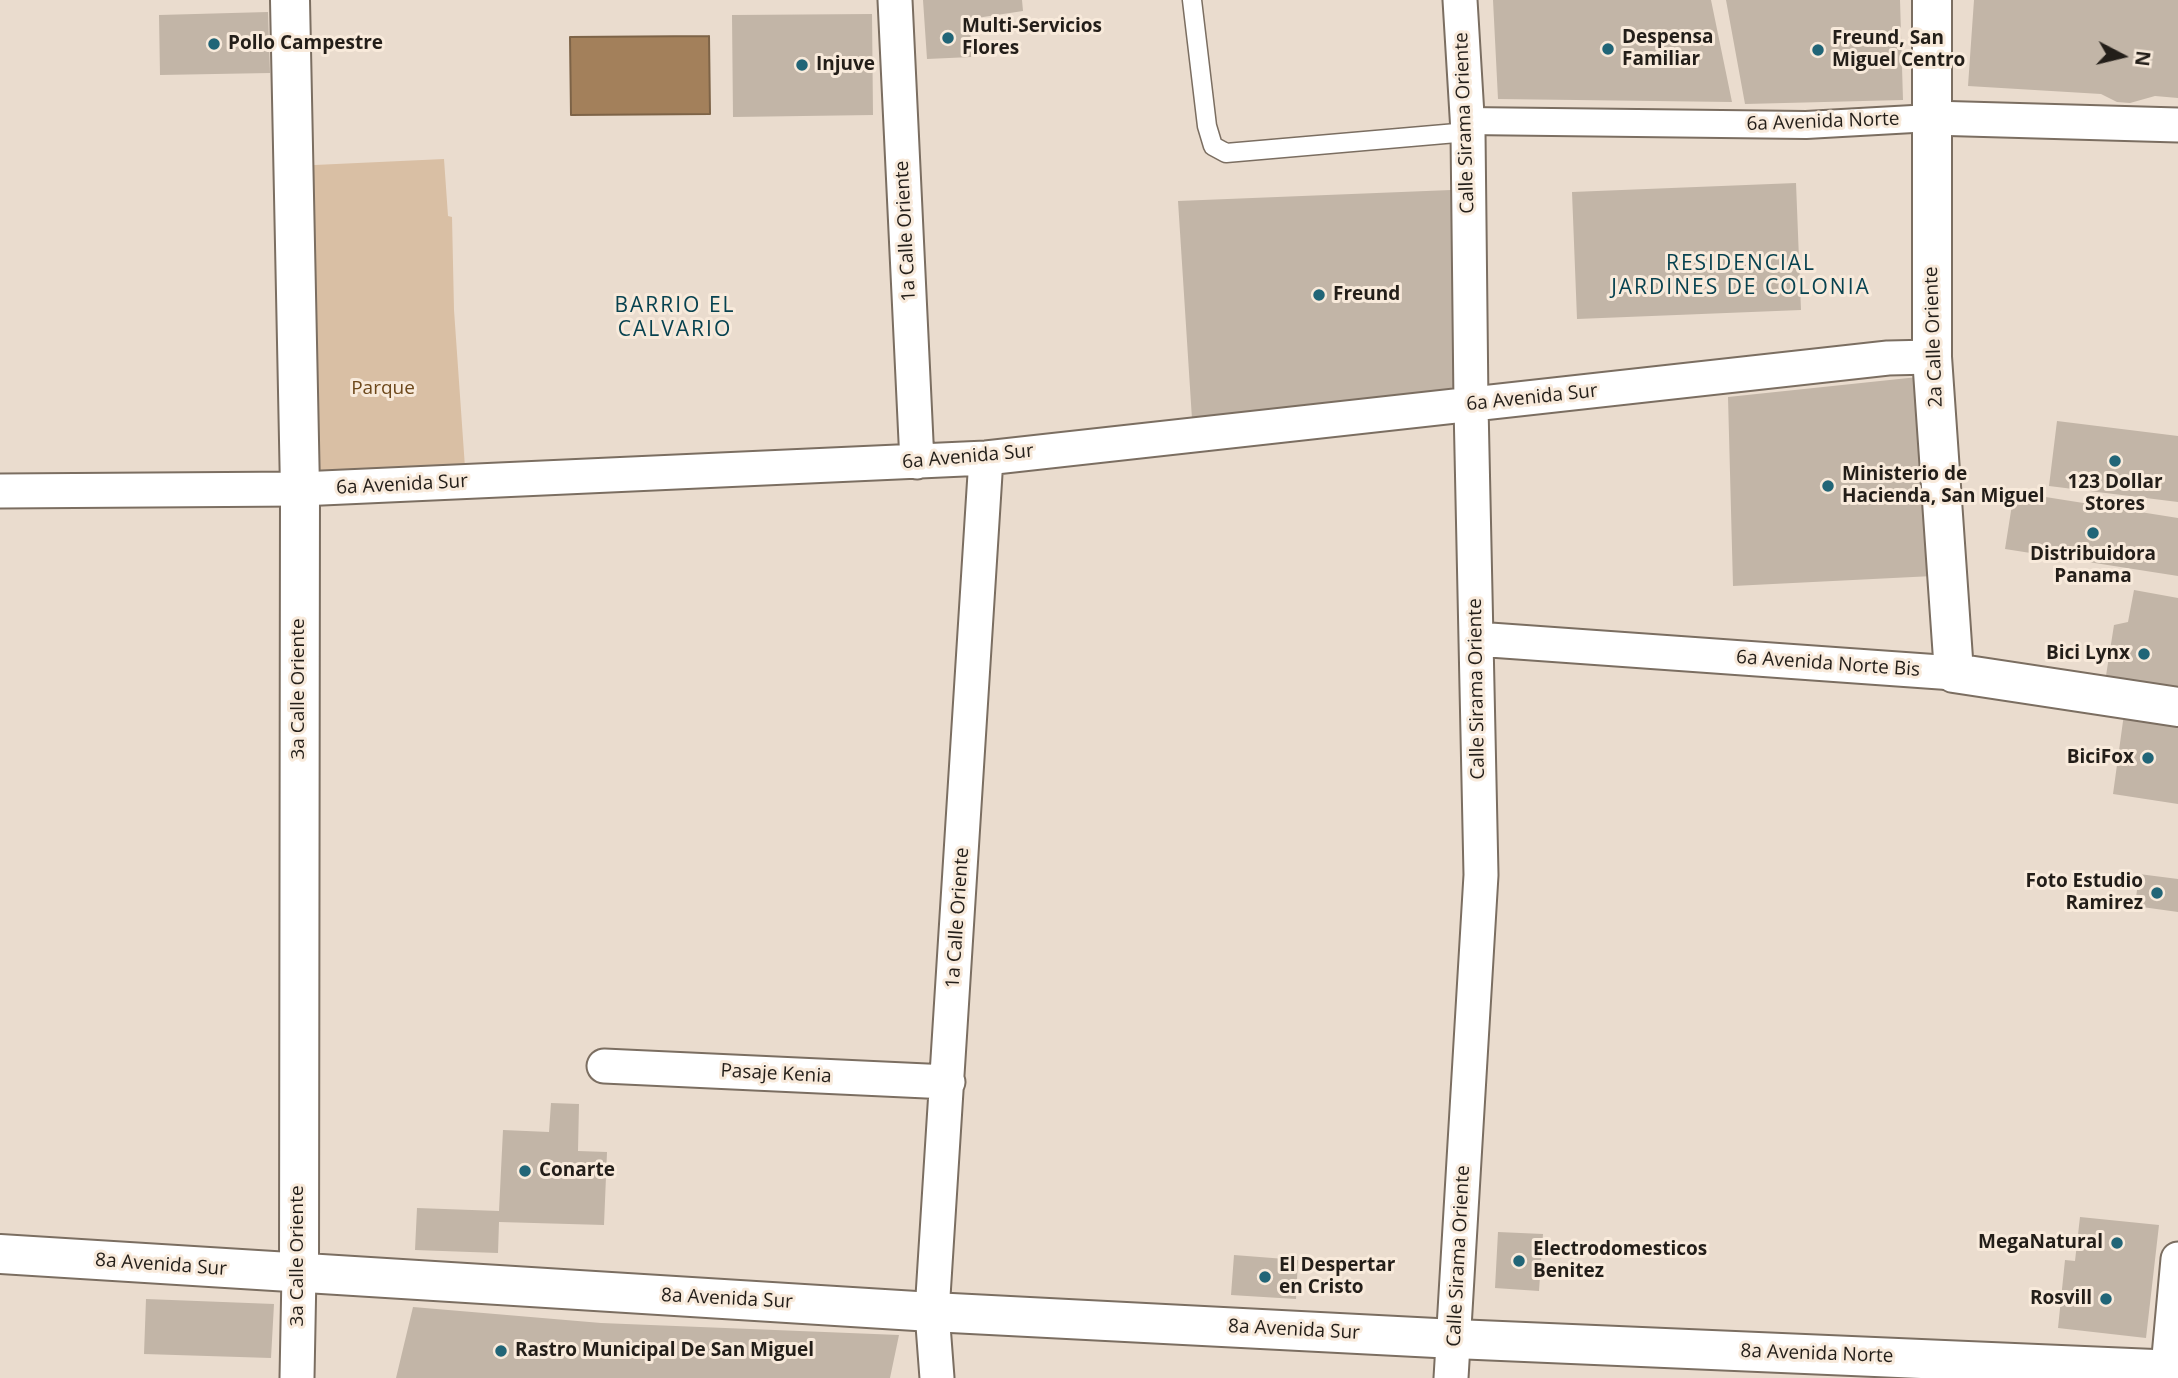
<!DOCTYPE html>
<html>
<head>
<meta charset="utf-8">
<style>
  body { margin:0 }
  #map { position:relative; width:2178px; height:1378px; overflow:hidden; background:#eadcce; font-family:"Open Sans",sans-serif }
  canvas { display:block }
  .north { position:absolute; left:2087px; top:21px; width:70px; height:70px; -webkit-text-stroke:5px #f8eadb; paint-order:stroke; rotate:97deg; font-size:19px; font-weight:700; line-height:28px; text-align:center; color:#231e19 }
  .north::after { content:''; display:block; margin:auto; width:24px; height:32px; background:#231e19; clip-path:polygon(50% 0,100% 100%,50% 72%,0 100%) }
</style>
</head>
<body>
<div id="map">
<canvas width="2178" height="1378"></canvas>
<div class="north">N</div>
</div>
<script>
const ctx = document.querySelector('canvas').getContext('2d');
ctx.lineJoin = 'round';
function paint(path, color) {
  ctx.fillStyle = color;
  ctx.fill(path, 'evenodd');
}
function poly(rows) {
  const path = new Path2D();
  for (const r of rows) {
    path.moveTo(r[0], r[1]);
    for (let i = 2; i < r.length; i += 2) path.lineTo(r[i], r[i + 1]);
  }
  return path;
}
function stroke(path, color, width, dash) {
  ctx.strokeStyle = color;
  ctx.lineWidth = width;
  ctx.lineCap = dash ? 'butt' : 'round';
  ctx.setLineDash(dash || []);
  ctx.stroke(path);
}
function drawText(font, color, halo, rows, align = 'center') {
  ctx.font = font + ' "Open Sans",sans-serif';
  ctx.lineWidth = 6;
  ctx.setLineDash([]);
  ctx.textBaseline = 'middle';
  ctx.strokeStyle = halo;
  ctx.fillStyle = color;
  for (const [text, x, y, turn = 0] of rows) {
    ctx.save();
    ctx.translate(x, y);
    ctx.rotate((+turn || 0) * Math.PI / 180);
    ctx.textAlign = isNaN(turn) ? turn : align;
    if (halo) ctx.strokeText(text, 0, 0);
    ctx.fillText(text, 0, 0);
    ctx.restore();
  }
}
const green = poly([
  [444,159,448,216,452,217,454,310,466,482,313,489,293,166]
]);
const water = poly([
  [709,36,710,114,571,115,570,37,709,36]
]);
const building = poly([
  [923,0,1022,0,1023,11,970,19,971,57,927,59],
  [1493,0,1711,0,1732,102,1498,99],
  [1726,0,1900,0,1903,100,1745,104],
  [1974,0,2178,0,2178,98,2155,96,2130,103,2117,102,2101,94,1968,86],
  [268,12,270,73,160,75,159,15],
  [872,14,873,115,733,117,732,15],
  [1796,183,1801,310,1577,319,1572,192],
  [1451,190,1459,389,1192,419,1178,201],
  [1918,377,1933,576,1733,586,1728,397],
  [2057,421,2178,436,2178,502,2049,486],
  [2014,492,2178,518,2178,576,2005,549],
  [2134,590,2178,598,2178,689,2105,682,2114,625,2128,622],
  [2124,714,2178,722,2178,804,2113,794],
  [2139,874,2178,879,2178,912,2135,906],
  [551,1103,579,1104,578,1151,607,1152,604,1225,499,1222,498,1253,415,1250,417,1208,499,1211,503,1130,549,1132],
  [2080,1217,2159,1225,2146,1338,2058,1328,2065,1260,2075,1261],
  [1498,1232,1543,1234,1539,1291,1495,1288],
  [1234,1255,1298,1260,1296,1299,1231,1295],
  [146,1299,274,1304,271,1358,144,1354],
  [413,1307,601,1323,899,1335,890,1378,396,1378]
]);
const service = poly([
  [1192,0,1207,126,1213,146,1226,153,1468,132]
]);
const pedestrian = poly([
  [1467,121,1806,125,1931,118]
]);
const minor = poly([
  [895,0,917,462],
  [1931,118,2178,125],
  [0,491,300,489,986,458,1888,358,1932,357],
  [1476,639,1954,673],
  [604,1066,948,1082],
  [297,1378,299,1273],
  [937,1378,932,1312,986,458],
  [1451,1378,1481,875,1471,405,1468,132,1460,0],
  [2167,1378,2178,1259]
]);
const tertiary = poly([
  [290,0,300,489,299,1273],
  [1932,0,1932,357,1954,673,2178,707],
  [0,1254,932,1312,1455,1339,2178,1370]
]);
const markers = [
  [948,38,7,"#216577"],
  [214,44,7,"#216577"],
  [1608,49,7,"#216577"],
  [1818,50,7,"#216577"],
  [802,65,7,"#216577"],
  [1319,295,7,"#216577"],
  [2115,461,7,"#216577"],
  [1828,486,7,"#216577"],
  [2093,533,7,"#216577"],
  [2144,654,7,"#216577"],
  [2148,758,7,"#216577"],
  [2157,893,7,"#216577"],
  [525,1171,7,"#216577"],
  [2117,1243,7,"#216577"],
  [1519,1261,7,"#216577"],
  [1265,1277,7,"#216577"],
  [2106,1299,7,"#216577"],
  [501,1351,7,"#216577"]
];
const poiNames = [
  ["Multi-Servicios",962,27],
  ["Flores",962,49],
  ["Despensa",1622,38],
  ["Familiar",1622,60],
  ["Freund, San",1832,39],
  ["Miguel Centro",1832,61],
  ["Pollo Campestre",228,44],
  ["Injuve",816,65],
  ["Freund",1333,295],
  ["Ministerio de",1842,475],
  ["Hacienda, San Miguel",1842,497],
  ["123 Dollar",2115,483,"center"],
  ["Stores",2115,505,"center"],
  ["Distribuidora",2093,555,"center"],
  ["Panama",2093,577,"center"],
  ["Bici Lynx",2130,654,"right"],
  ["BiciFox",2134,758,"right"],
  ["Foto Estudio",2143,882,"right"],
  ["Ramirez",2143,904,"right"],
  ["Conarte",539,1171],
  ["MegaNatural",2103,1243,"right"],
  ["Electrodomesticos",1533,1250],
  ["Benitez",1533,1272],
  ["El Despertar",1279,1266],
  ["en Cristo",1279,1288],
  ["Rosvill",2092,1299,"right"],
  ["Rastro Municipal De San Miguel",515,1351]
];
const streetNames = [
  ["6a Avenida Norte",1823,122,-2],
  ["Calle Sirama Oriente",1465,123,-92],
  ["1a Calle Oriente",906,231,-93],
  ["2a Calle Oriente",1934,337,-92],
  ["6a Avenida Sur",1532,398,-6],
  ["6a Avenida Sur",968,457,-5],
  ["6a Avenida Sur",402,485,-3],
  ["6a Avenida Norte Bis",1828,664,4],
  ["3a Calle Oriente",299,689,-90],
  ["Calle Sirama Oriente",1477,689,-91],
  ["1a Calle Oriente",958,918,-86],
  ["Pasaje Kenia",776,1074,3],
  ["3a Calle Oriente",298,1256,-90],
  ["Calle Sirama Oriente",1459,1256,-87],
  ["8a Avenida Sur",161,1265,4],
  ["8a Avenida Sur",727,1299,3],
  ["8a Avenida Sur",1294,1330,3],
  ["8a Avenida Norte",1817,1354,2]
];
const parkNames = [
  ["Parque",383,389]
];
const neighbourhoodNames = [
  ["RESIDENCIAL",1741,264],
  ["JARDINES DE COLONIA",1741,288],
  ["BARRIO EL",675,306],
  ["CALVARIO",675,330]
];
paint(green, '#d9bfa4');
paint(water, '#a3805b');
stroke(water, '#7d6347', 2);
paint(building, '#c2b5a7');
stroke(service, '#7b6e61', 21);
stroke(pedestrian, '#7b6e61', 30);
stroke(minor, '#7b6e61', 37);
stroke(tertiary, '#7b6e61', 42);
stroke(service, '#fff', 18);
stroke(pedestrian, '#fff', 26);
stroke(minor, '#fff', 33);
stroke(tertiary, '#fff', 38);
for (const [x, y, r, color] of markers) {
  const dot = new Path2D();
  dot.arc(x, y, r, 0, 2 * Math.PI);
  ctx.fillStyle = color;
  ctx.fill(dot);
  stroke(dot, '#f8eadb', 2.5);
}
drawText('bold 19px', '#231e19', '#f8eadb', poiNames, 'left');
drawText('19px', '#231e19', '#f8eadb', streetNames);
drawText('19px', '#6d481b', '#f8eadb', parkNames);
ctx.letterSpacing = '2px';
drawText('21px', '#074250', '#f8eadb', neighbourhoodNames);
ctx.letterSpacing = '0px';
</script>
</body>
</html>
